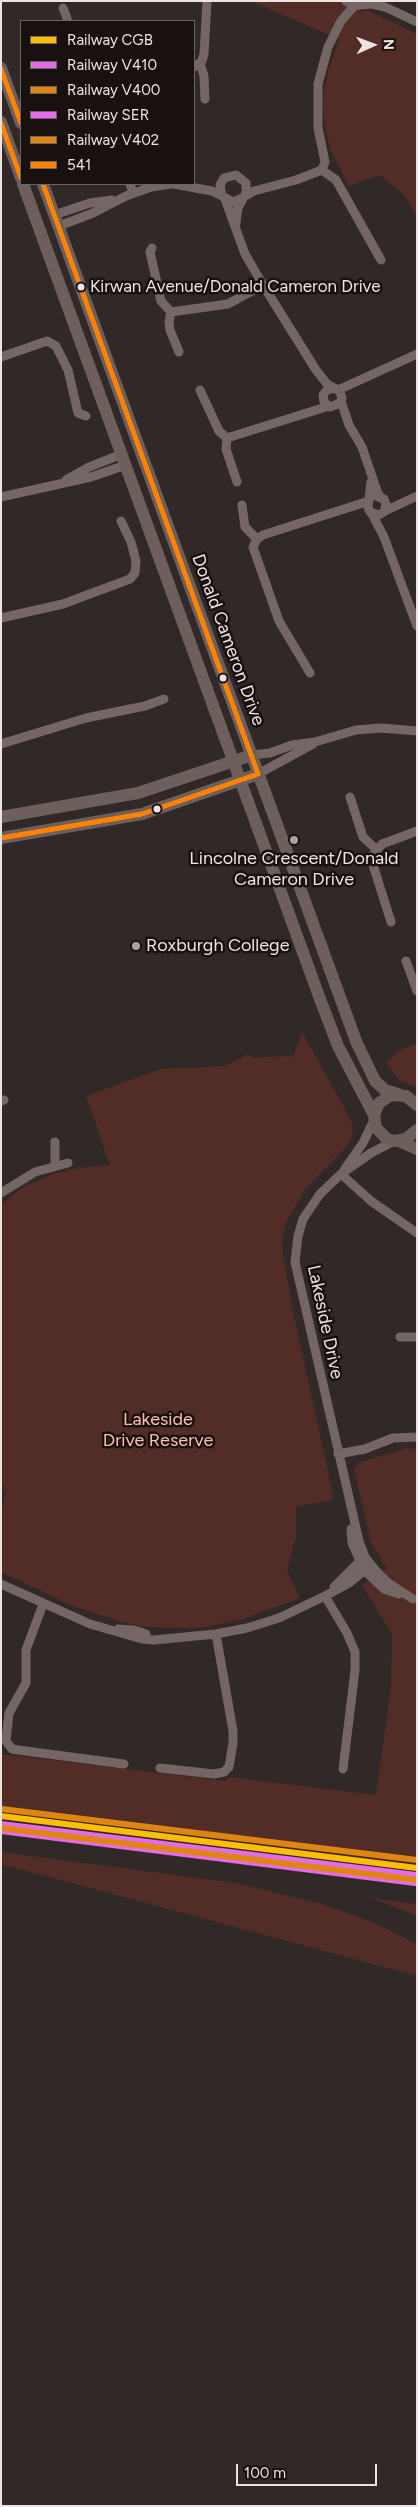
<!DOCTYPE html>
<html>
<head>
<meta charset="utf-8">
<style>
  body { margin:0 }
  #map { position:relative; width:418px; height:2507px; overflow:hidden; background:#312928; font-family:Figtree,sans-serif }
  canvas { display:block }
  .frame { position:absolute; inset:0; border:2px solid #ede3e1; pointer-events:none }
  .legend { position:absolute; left:20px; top:20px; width:175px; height:165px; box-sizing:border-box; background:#181110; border:1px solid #6d6564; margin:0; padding:6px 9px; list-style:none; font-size:15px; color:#ede3e1 }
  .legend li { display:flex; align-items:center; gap:10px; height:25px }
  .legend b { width:25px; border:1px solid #6d6564 }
  .north { position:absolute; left:348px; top:20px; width:50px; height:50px; -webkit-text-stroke:4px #181110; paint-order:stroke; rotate:88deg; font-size:14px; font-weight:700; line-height:20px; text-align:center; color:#ede3e1 }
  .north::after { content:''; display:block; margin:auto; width:18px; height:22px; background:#ede3e1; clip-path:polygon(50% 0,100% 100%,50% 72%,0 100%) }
  .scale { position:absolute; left:236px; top:2464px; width:141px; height:22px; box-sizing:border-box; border:2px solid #ede3e1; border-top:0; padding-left:6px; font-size:15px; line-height:18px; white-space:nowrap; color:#ede3e1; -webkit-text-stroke:4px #181110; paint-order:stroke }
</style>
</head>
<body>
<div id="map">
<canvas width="418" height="2507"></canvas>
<div class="frame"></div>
<ul class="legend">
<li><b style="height:6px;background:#ffbe00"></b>Railway CGB</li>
<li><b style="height:6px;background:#e46cea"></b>Railway V410</li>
<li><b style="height:6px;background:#df8512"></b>Railway V400</li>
<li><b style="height:6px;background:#e46cea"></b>Railway SER</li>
<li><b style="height:6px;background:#df8512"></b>Railway V402</li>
<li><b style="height:6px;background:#ff8200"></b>541</li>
</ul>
<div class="north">N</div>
<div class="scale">100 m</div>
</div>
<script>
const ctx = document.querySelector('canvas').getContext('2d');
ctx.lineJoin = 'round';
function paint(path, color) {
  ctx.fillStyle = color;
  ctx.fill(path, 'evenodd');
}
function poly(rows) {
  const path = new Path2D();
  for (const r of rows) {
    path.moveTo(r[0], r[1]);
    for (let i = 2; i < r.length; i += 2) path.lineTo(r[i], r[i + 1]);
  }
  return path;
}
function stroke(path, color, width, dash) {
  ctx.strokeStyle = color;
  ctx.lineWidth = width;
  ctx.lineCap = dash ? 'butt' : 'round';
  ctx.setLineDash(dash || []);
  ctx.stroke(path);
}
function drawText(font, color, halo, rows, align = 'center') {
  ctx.font = font + ' Figtree,sans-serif';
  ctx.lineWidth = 5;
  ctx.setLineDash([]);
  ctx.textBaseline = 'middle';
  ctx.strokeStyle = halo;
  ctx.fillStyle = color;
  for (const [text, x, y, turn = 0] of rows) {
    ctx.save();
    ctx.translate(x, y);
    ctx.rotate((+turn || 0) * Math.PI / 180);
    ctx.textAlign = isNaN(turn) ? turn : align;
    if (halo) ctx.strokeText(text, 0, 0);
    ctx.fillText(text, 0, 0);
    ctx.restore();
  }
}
const green = poly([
  [250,1,357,1,367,6,357,13,367,10,417,34,417,217,405,196,380,175,349,186,330,149,324,120,323,97,328,72,339,39],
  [302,1032,351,1120,353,1132,349,1144,304,1191,286,1223,282,1241,283,1255,293,1311,334,1499,296,1507,296,1537,287,1571,300,1598,243,1619,205,1627,189,1628,145,1627,121,1622,75,1607,1,1572,1,1518,5,1493,1,1478,1,1204,22,1188,52,1174,85,1167,110,1165,86,1096,161,1069,225,1066,248,1054,253,1058,285,1056,293,1057],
  [417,1043,417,1087,400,1081,386,1063,400,1050],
  [407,1448,417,1449,417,1864,1,1812,1,1754,225,1781,230,1777,376,1795,391,1687,392,1634,362,1585,386,1568,371,1542,354,1469,358,1463],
  [1,1852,236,1883,322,1904,375,1923,417,1944,417,1976,1,1864],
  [370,1898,417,1904,417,1917,405,1911]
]);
const street = poly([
  [346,1,352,5,360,4],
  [359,5,372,4,385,7,417,22],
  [63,8,68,21],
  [200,63,204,76,205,99],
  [194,67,202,61,204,54,207,1],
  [322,170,336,180,381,260],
  [130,184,133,193],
  [174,184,212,191,222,196],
  [244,197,254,191,296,180,322,170,325,162,318,128,318,84,328,47,341,21,355,5],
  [225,199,245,254,263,285,316,370,327,384,338,390,340,392,342,398,340,403,330,407,324,402,323,395,327,390,335,388],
  [54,215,90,203,112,200],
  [236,223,238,208,246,193,246,183,236,175,224,178,220,185,222,196,233,202,242,198],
  [59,226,93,213,126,196,151,187,171,184],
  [152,248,150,252,161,301,171,312,228,304,263,285],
  [171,312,169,322,170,330,179,352],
  [1,357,47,341,56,346,68,370,78,413,86,416],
  [200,390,219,431,227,438,226,449,237,482],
  [338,390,417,354],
  [341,401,349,425,362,447,377,491,381,498],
  [227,438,329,406],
  [66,480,89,467,122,454],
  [371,482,368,507,370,512,379,515,384,512,386,505,384,499,376,496],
  [1,497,91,477,126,465],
  [242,505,245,527,257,539],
  [385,511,417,496],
  [372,514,384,537,417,626],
  [1,618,63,604,130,579,135,573,136,561,131,542,121,521],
  [310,673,279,621,253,547,257,539,263,535,369,501],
  [1,744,86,718,145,706,164,699],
  [252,755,270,753,292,745,315,742,356,730,381,728,417,731],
  [258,774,313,744],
  [350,797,363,837,376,849],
  [391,922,373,865,372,856,382,844,417,831],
  [406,961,417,991],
  [1,1101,4,1100],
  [394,1141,371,1153,341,1174,320,1194,303,1219,298,1236,295,1262,359,1541,365,1557,377,1572,387,1582,413,1599],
  [55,1166,55,1142],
  [344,1170,363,1143,374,1120],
  [341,1174,371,1201,417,1233],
  [1,1193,35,1172,68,1163],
  [400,1337,417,1337],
  [338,1454,365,1449,393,1438,417,1437],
  [351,1529,352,1543,364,1570,384,1589,399,1594],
  [1,1584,90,1624,142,1639,154,1640,216,1634,247,1628,279,1618,325,1596,349,1583,371,1565],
  [334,1587,362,1559],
  [325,1596,347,1633,355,1652,355,1670,343,1769],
  [43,1604,26,1650,26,1683,9,1713,6,1741,12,1749,18,1750,124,1764],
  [118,1629,134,1630,146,1634],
  [160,1768,214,1774,224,1772,229,1767,233,1743,233,1731,216,1634]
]);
const secondary = poly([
  [1,68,21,123],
  [1,122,21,178],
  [23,184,320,999,338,1046,374,1115],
  [43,184,356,1041,375,1081,385,1090,398,1094],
  [1,817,138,793,252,755],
  [1,838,142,814,258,774],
  [417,1105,406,1096,391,1095,379,1103,374,1115,376,1128,387,1139,394,1141,406,1139,417,1130],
  [399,1141,417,1149]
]);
const bus1 = poly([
  [1,69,21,123],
  [1,123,21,178],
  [1,838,142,814,258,774,43,184]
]);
const rail1 = poly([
  [1,1816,417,1868]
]);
const rail2 = poly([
  [1,1824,416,1875]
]);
const rail3 = poly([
  [2,1809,417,1860]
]);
const rail4 = poly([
  [1,1831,415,1883]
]);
const rail5 = poly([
  [1,1828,417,1880]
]);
const markers = [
  [81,287,4.5,"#ede3e1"],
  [223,678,4.5,"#ede3e1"],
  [157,809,4.5,"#ede3e1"],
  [294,840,5,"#aba2a0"],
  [136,946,5,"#aba2a0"]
];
const busNames = [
  ["Kirwan Avenue/Donald Cameron Drive",90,287]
];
const streetNames = [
  ["Donald Cameron Drive",228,640,70],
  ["Lakeside Drive",325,1322,78]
];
const poiNames = [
  ["Lincolne Crescent/Donald",294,859],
  ["Cameron Drive",294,880],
  ["Roxburgh College",146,946,"left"]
];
const parkNames = [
  ["Lakeside",158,1420],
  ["Drive Reserve",158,1441]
];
paint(green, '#522c26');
stroke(street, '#746664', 9);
stroke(secondary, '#6d5f5c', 12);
stroke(bus1, '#ff8200', 5);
stroke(rail1, '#ffbe00', 6);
stroke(rail2, '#e46cea', 6);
stroke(rail3, '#df8512', 6);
stroke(rail4, '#e46cea', 6);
stroke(rail5, '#df8512', 6);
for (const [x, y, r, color] of markers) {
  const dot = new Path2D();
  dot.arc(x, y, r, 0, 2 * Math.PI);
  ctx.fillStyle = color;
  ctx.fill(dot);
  stroke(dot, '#181110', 2);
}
drawText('17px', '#ede3e1', '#181110', busNames, 'left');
drawText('18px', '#ede3e1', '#181110', streetNames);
drawText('18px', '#ede3e1', '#181110', poiNames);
drawText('18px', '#febdb1', '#181110', parkNames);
</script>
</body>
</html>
